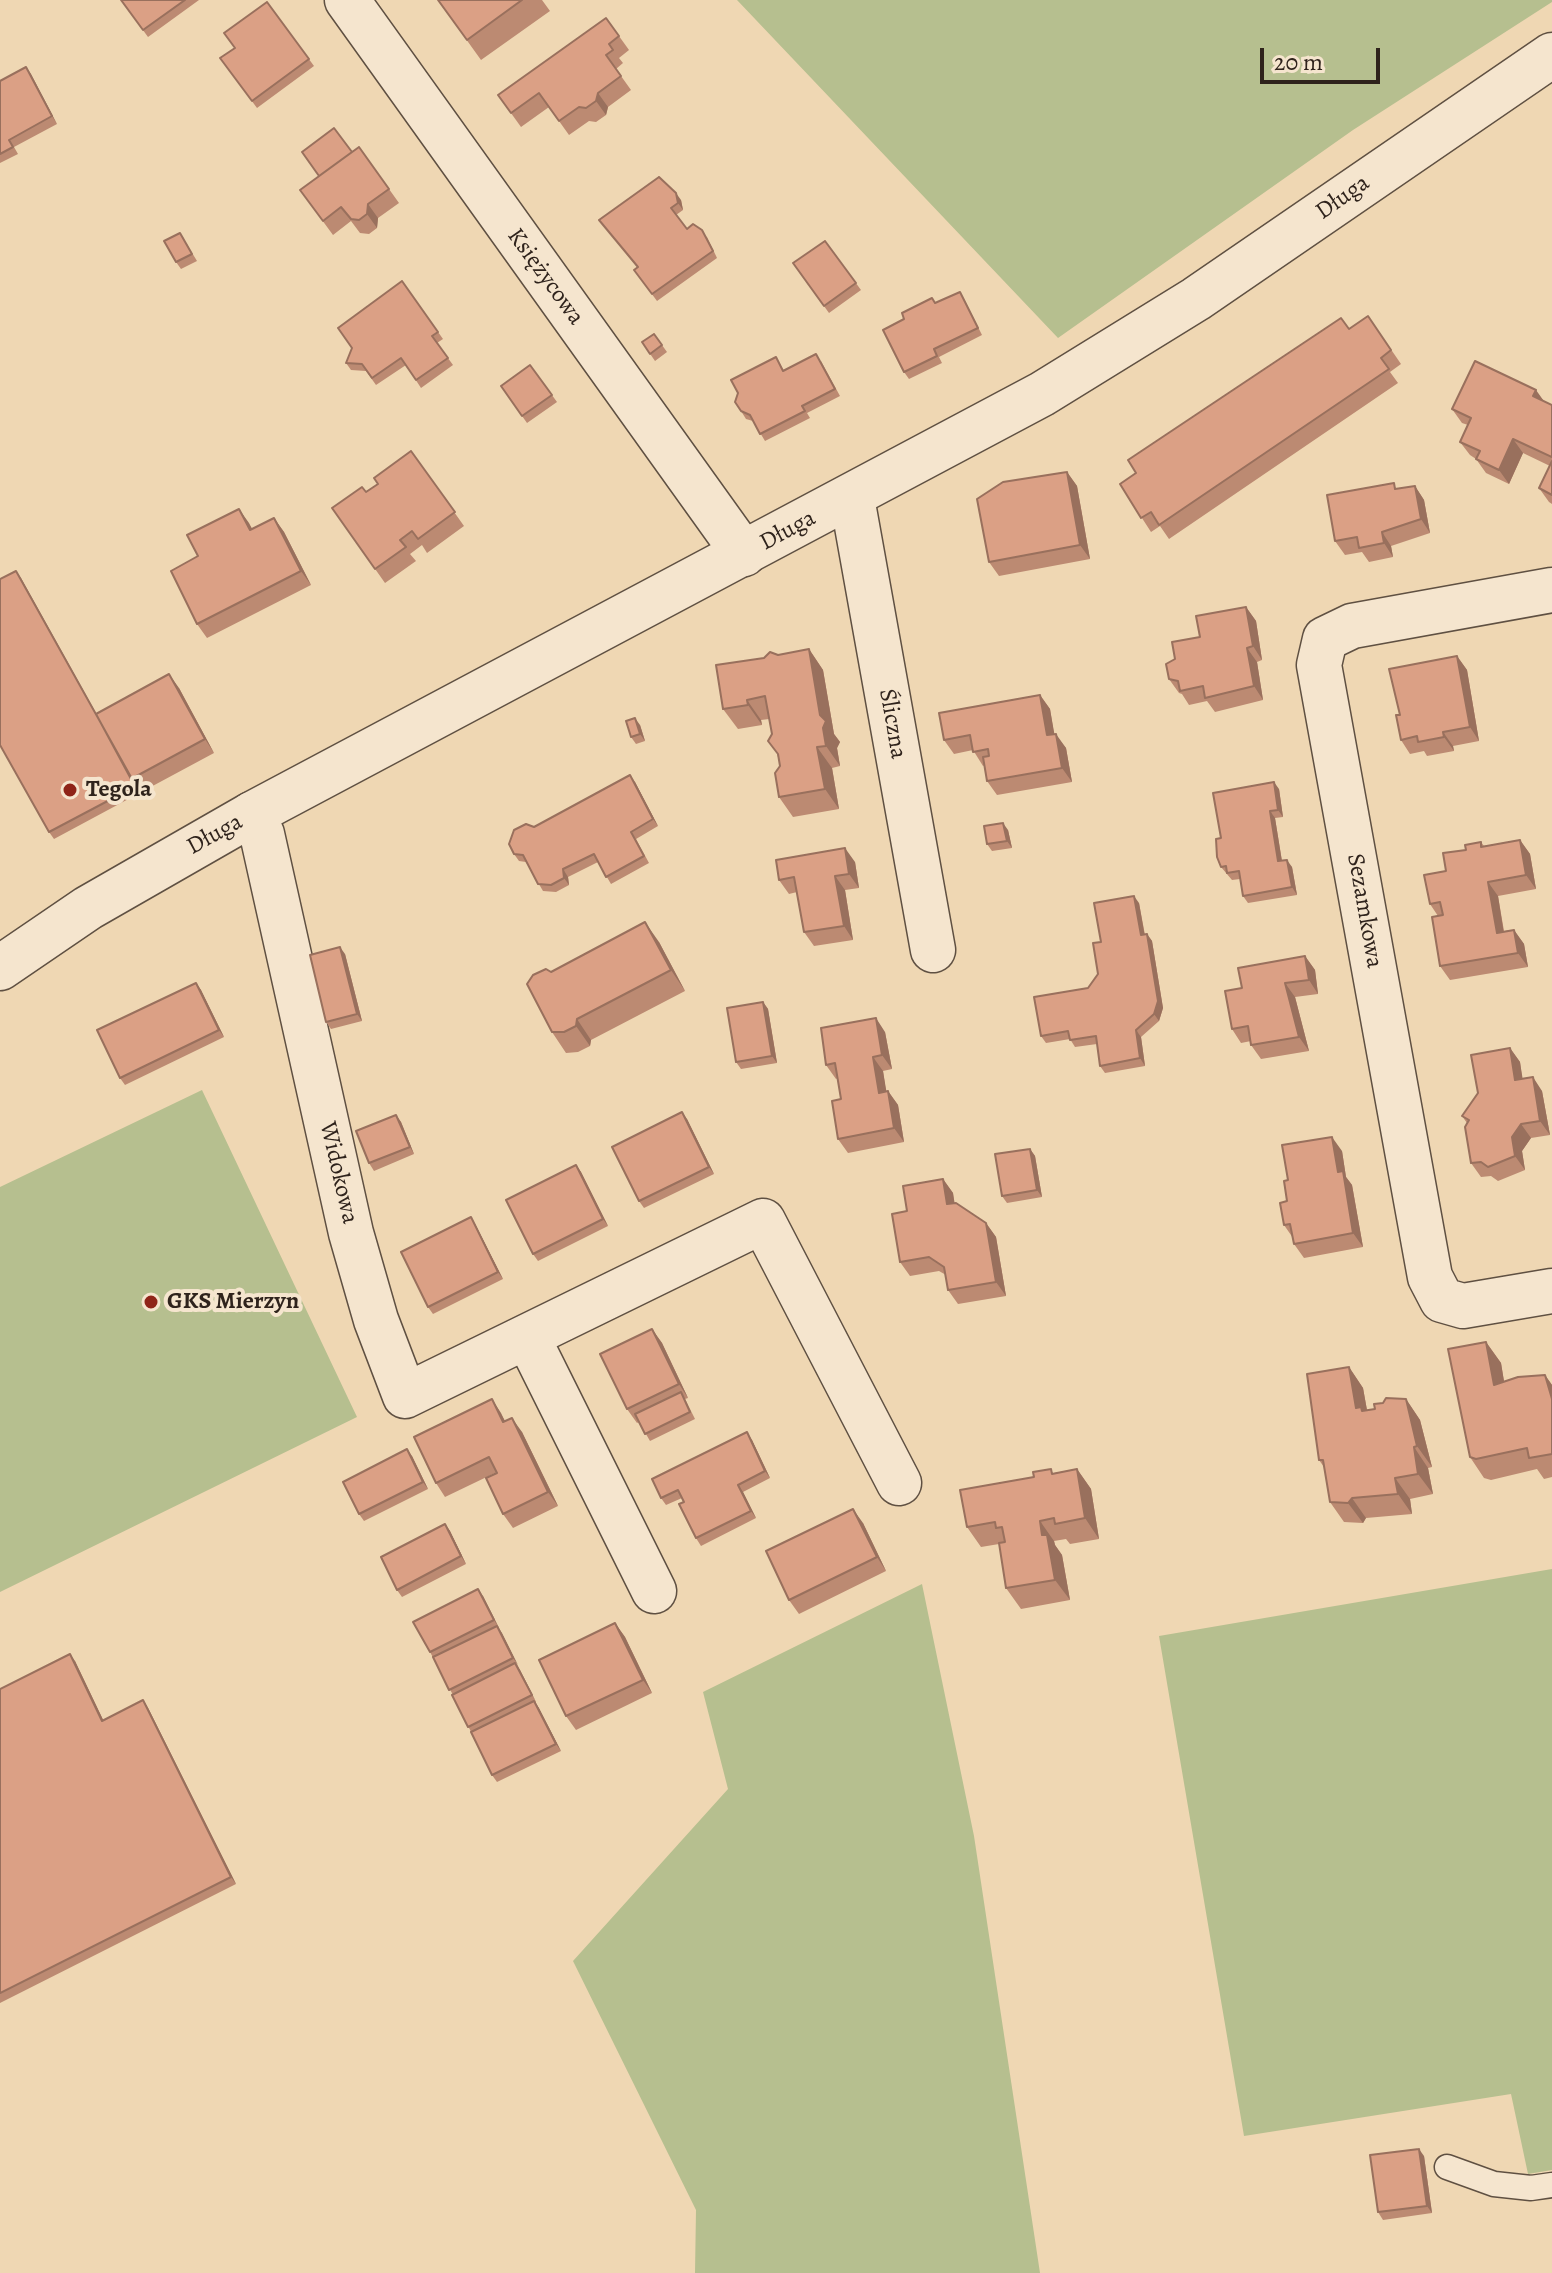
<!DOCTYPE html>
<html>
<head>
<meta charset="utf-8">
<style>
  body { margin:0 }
  #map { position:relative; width:1552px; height:2273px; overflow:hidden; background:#efd7b3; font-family:Alegreya,serif }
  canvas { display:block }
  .scale { position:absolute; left:1260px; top:48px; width:120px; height:36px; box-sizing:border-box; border:4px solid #2f231c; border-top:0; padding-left:10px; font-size:24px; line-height:28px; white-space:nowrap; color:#2f231c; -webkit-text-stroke:6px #f5e5ce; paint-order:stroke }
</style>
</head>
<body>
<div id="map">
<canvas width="1552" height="2273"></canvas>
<div class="scale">20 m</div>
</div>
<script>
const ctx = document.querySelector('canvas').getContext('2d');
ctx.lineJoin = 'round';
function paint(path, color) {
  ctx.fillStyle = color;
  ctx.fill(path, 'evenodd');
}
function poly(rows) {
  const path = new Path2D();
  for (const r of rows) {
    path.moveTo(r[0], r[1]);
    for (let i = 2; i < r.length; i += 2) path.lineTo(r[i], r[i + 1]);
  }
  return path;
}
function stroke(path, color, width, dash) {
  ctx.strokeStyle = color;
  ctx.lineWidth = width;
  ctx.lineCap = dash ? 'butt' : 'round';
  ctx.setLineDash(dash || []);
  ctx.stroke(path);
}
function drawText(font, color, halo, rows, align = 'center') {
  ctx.font = font + ' Alegreya,serif';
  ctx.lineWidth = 8;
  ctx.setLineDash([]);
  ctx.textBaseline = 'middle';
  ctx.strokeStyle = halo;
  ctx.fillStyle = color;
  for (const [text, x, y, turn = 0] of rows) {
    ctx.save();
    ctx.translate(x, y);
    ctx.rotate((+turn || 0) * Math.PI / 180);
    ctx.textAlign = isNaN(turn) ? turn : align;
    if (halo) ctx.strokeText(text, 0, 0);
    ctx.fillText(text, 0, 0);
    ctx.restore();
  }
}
const green = poly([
  [737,0,1552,0,1552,2,1353,130,1058,338],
  [202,1090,357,1417,0,1592,0,1187],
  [1552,1569,1552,2170,1528,2174,1511,2094,1244,2136,1159,1636],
  [922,1584,974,1836,1040,2273,695,2273,696,2210,573,1961,728,1789,703,1692]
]);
const service = poly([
  [1447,2167,1494,2184,1531,2188,1552,2185]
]);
const minor = poly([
  [347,0,744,554],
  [852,498,933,950],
  [1552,590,1352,626,1325,639,1319,665,1430,1277,1442,1300,1463,1306,1552,1291],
  [252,814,262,834,351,1233,376,1320,405,1396,763,1221,899,1483],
  [528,1338,654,1591]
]);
const tertiary = poly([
  [0,968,88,908,252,814,1042,394,1196,299,1552,55]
]);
const wall = poly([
  [121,0,199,0,148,37],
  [438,0,542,0,550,11,481,60],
  [267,2,314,66,257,108,220,58,235,48],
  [606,18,629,50,619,58,623,63,616,69,631,90,608,107,606,115,596,122,589,121,569,135,549,107,521,127,498,95],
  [26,67,57,124,14,147,18,154,0,163,0,81],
  [359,147,399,203,378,218,377,228,369,234,360,233,351,221,333,235,300,190],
  [681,200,683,210,676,215,687,229,707,237,717,258,657,301,634,270,638,268,599,220],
  [180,233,197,261,181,269,176,262],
  [825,241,861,290,829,313,793,263],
  [402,281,443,339,437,343,453,365,421,388,406,365,376,385,366,371,351,370,346,363],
  [960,292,964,299,982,335,939,357,942,363,909,379,904,372,936,303],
  [1368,316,1401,364,1390,372,1398,383,1169,539,1160,526,1151,532,1120,484],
  [654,334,667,352,655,361,642,342],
  [776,357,784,371,821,361,840,396,807,413,810,418,765,441,753,421,746,419,741,411],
  [530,365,557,402,527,423,501,386],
  [1544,401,1552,405,1552,504,1549,502,1539,488,1550,466,1523,453,1509,484,1486,473,1476,459,1470,455,1460,442,1468,425,1462,423,1452,409],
  [411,451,464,526,427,553,422,545,410,554,416,561,385,583,332,508,366,492,378,484],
  [1067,472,1077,486,1090,559,999,576,989,562],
  [1415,486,1424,500,1430,533,1391,546,1393,557,1369,562,1362,552,1345,555,1335,541,1398,489],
  [239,509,252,529,274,518,284,532,311,585,207,638,197,624,198,556],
  [16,571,96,714,179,688,214,753,54,839,49,832],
  [1246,607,1256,621,1262,660,1257,662,1263,700,1215,712,1207,701,1189,705,1182,694,1179,693,1169,679,1175,659,1200,637],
  [809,649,823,670,834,734,840,742,837,748,840,766,832,768,839,809,793,817,779,797,780,766,769,719,761,720,762,725,738,729,723,709,778,655],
  [1457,656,1467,670,1479,741,1453,746,1454,751,1427,756,1424,751,1410,754,1401,740,1400,715],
  [1040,695,1050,709,1054,734,1066,748,1072,782,997,795,987,781,985,765,983,766,973,750,954,754,944,740],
  [640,725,645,741,636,744,631,737],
  [635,782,658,826,636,839,649,863,611,884,598,862,568,877,569,885,556,892,543,891,526,862,519,861,514,854,534,827],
  [1279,789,1283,817,1275,818,1282,861,1292,867,1297,895,1248,903,1243,896,1240,879,1232,880,1221,867,1221,838],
  [1008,830,1012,848,992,851,987,844],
  [1520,840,1530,854,1536,889,1498,896,1504,931,1514,930,1524,944,1528,967,1450,980,1440,966,1438,916,1430,904,1446,871,1466,850,1481,842,1484,846],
  [855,862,859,888,845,890,853,940,814,946,804,932,797,892,789,894,779,880],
  [1139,903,1145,935,1147,934,1152,941,1163,1008,1159,1021,1141,1037,1145,1066,1105,1073,1100,1066,1097,1044,1075,1047,1070,1039,1046,1043,1041,1036,1088,988,1098,974,1101,942],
  [659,942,685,991,591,1040,590,1046,578,1052,566,1053,552,1032,551,972],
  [345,954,362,1021,331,1029,326,1022],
  [1305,956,1315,970,1318,994,1295,997,1309,1051,1261,1059,1251,1045,1251,1041,1241,1043,1232,1029,1242,988],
  [196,983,201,990,224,1037,125,1085,120,1078],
  [763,1002,768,1009,777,1063,741,1069,736,1062],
  [885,1032,892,1069,883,1071,886,1092,888,1091,898,1105,904,1142,848,1153,838,1139,841,1099,838,1078,836,1079,826,1065],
  [1510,1048,1520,1062,1522,1078,1542,1091,1550,1135,1531,1138,1522,1151,1525,1170,1498,1181,1491,1176,1481,1177,1471,1163,1467,1123,1462,1116],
  [396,1115,401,1122,414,1154,374,1171,369,1163],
  [687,1119,714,1174,644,1208,639,1201],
  [1030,1149,1035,1156,1042,1197,1007,1203,1002,1196],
  [1342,1151,1346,1177,1352,1185,1363,1247,1304,1258,1294,1244,1293,1238,1284,1225,1288,1180],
  [576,1165,581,1172,608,1226,538,1261,533,1254],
  [943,1179,953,1193,954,1203,986,1223,996,1237,1006,1296,958,1304,948,1290,946,1275,939,1271,910,1276,900,1262,907,1211],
  [475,1224,503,1279,433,1314,428,1307],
  [652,1329,662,1343,688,1398,685,1399,695,1419,650,1441,639,1422,637,1423,627,1409],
  [1486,1342,1501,1363,1504,1382,1545,1375,1552,1385,1552,1477,1544,1479,1537,1469,1491,1480,1484,1478,1470,1457],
  [1349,1367,1363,1388,1367,1410,1375,1409,1406,1399,1420,1420,1432,1467,1428,1468,1433,1494,1410,1499,1412,1514,1366,1518,1363,1523,1344,1522,1330,1502,1324,1467,1319,1460],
  [492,1399,505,1421,522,1432,558,1506,513,1528,503,1514,497,1472,445,1497,436,1483],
  [752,1440,770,1478,743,1492,756,1518,701,1546,696,1538,682,1498,666,1505,661,1498],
  [412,1456,428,1489,364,1521,359,1514],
  [1077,1469,1091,1489,1099,1539,1070,1544,1066,1539,1054,1541,1055,1545,1062,1555,1070,1600,1021,1609,1006,1588,999,1544,981,1547,967,1527,1054,1473],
  [863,1523,886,1571,799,1614,789,1600],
  [445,1524,450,1531,466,1564,402,1597,397,1590],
  [483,1596,536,1702,536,1703,561,1751,497,1782,492,1775,453,1695,430,1652],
  [615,1623,625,1637,652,1693,576,1730,566,1716],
  [75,1661,103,1720,143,1700,148,1708,236,1884,0,2003,0,1689],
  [1424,2156,1432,2213,1383,2220,1378,2212]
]);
const shadedWall = poly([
  [26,67,31,74,57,124,52,116],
  [598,93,608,107,606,115,596,101],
  [676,193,681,200,683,210,678,203],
  [368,204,378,218,377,228,367,214],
  [1536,390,1546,404,1533,396],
  [1513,439,1523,453,1509,484,1499,470],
  [1067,472,1077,486,1090,559,1080,545],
  [1415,486,1424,500,1430,533,1421,519],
  [239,509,249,523,260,544,250,530],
  [274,518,284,532,311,585,301,571],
  [1382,532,1391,546,1393,557,1384,543],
  [16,571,21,578,132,778,131,779],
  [1246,607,1256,621,1262,660,1253,646],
  [1247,648,1257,662,1263,700,1254,686],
  [809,649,823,670,834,734,840,742,837,748,840,766,826,746],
  [1457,656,1467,670,1479,741,1470,727],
  [169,674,179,688,214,753,205,739],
  [1040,695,1050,709,1057,749,1047,735],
  [747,700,761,720,762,725,748,705],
  [635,718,640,725,645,741,640,734],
  [1443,732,1453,746,1454,751,1444,737],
  [1056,734,1066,748,1072,782,1062,768],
  [817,747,832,768,839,809,825,789],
  [630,775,635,782,658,826,653,819],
  [1274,782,1279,789,1283,817,1278,810],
  [1270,811,1275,818,1283,868,1278,861],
  [1003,823,1008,830,1012,848,1007,841],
  [1520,840,1530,854,1536,889,1526,875],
  [845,848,855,862,859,888,849,874],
  [1287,860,1292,867,1297,895,1292,887],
  [563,869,568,877,569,885,564,878],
  [835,876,845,890,853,940,844,926],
  [1488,882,1498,896,1506,947,1497,933],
  [1134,896,1139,903,1146,943,1141,935],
  [645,922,659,942,685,991,671,970],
  [1514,930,1524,944,1528,967,1518,953],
  [1147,934,1152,941,1163,1008,1159,1021,1154,1014],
  [340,947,345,954,362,1021,357,1014],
  [1305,956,1315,970,1318,994,1309,980],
  [196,983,201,990,224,1037,219,1030],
  [1285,983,1295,997,1309,1051,1299,1037],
  [763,1002,768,1009,777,1063,772,1056],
  [876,1018,885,1032,892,1069,882,1055],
  [577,1019,591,1040,590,1046,576,1026],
  [1136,1030,1141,1037,1145,1066,1140,1058],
  [1510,1048,1520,1062,1525,1094,1515,1080],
  [873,1057,883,1071,889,1107,879,1093],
  [1533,1077,1542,1091,1550,1135,1540,1121],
  [888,1091,898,1105,904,1142,894,1128],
  [682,1112,687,1119,714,1174,709,1167],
  [396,1115,401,1122,414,1154,410,1147],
  [1521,1124,1531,1138,1522,1151,1525,1170,1515,1156,1512,1137],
  [1332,1137,1342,1151,1346,1177,1352,1185,1363,1247,1353,1233,1338,1172],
  [1030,1149,1035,1156,1042,1197,1037,1190],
  [576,1165,581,1172,608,1226,603,1219],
  [943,1179,953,1193,957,1218,947,1204],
  [471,1217,475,1224,503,1279,498,1272],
  [986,1223,996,1237,1006,1296,996,1282],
  [652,1329,662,1343,688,1398,679,1384],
  [1486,1342,1501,1363,1508,1405,1494,1385],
  [1349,1367,1363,1388,1368,1416,1356,1408],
  [1545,1375,1552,1385,1552,1399],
  [492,1399,501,1413,512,1436,503,1422],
  [1406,1399,1420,1420,1432,1467,1417,1446],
  [512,1418,522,1432,558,1506,548,1492],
  [747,1432,752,1440,770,1478,765,1471],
  [1414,1447,1428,1468,1433,1494,1418,1474],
  [407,1449,412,1456,428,1489,423,1482],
  [1077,1469,1091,1489,1099,1539,1085,1518],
  [1395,1478,1410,1499,1412,1514,1398,1494],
  [738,1485,743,1492,756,1518,751,1511],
  [1352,1498,1366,1518,1363,1523,1348,1503],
  [853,1509,863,1523,886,1571,877,1557],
  [1040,1521,1054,1541,1055,1545,1062,1555,1070,1600,1055,1580,1042,1535],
  [445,1524,450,1531,466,1564,461,1556],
  [478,1589,483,1596,499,1628,494,1620],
  [615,1623,625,1637,652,1693,643,1680],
  [497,1626,502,1633,518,1665,513,1658],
  [70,1654,75,1661,107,1728,102,1721],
  [515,1663,520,1670,536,1702,532,1695],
  [143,1700,148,1708,236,1884,231,1877],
  [534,1701,539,1708,561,1751,556,1744],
  [1419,2149,1424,2156,1432,2213,1427,2206]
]);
const building = poly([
  [121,0,185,0,143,30,121,0],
  [438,0,522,0,467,40,438,0],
  [267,2,309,59,252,101,220,58,235,48,224,33,267,2],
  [606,18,619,36,609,44,613,50,606,55,621,76,598,93,596,101,586,108,579,107,559,121,539,93,511,113,498,95,606,18],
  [26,67,52,116,9,140,13,147,0,154,0,81,26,67],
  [334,128,352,152,319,176,302,152,334,128],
  [359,147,389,189,368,204,367,214,359,220,351,219,341,207,323,221,300,190,359,147],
  [659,177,676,193,678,203,671,208,687,229,693,224,702,230,713,251,652,294,634,270,638,267,599,220,659,177],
  [180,233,192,254,176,262,164,241,180,233],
  [825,241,856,283,824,306,793,263,825,241],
  [402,281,438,332,432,336,448,358,416,380,401,358,372,378,362,364,346,363,352,348,338,328,402,281],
  [960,292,978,328,934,349,937,356,904,372,883,330,904,319,902,313,932,298,935,303,960,292],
  [1368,316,1391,350,1381,358,1389,369,1159,525,1151,512,1141,518,1120,484,1136,473,1128,460,1341,318,1349,329,1368,316],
  [654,334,662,345,650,354,642,342,654,334],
  [816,354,835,389,802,406,805,411,760,434,750,415,741,411,735,402,738,393,731,380,776,357,783,371,816,354],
  [1475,361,1536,390,1533,396,1552,405,1552,457,1513,439,1499,470,1476,459,1480,451,1460,442,1471,418,1452,409,1475,361],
  [530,365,552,395,522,416,501,386,530,365],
  [411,451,455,512,418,539,412,531,400,540,406,547,375,569,332,508,362,487,366,492,378,484,374,478,411,451],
  [1552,461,1552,495,1539,488,1552,461],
  [1067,472,1080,545,989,562,977,499,1003,482,1067,472],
  [1394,483,1395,489,1415,486,1421,519,1382,532,1384,543,1359,548,1357,537,1335,541,1327,495,1394,483],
  [239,509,250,530,274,518,301,571,197,624,171,571,198,556,187,535,239,509],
  [16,571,136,786,49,832,0,745,0,579,16,571],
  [1246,607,1253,646,1247,648,1254,686,1205,698,1203,686,1180,691,1178,681,1169,679,1166,664,1175,659,1172,642,1200,637,1196,616,1246,607],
  [809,649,820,715,826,721,823,728,826,746,817,747,825,789,779,797,775,773,780,766,778,754,768,741,772,734,765,696,747,700,748,705,723,709,716,665,764,658,770,652,778,655,809,649],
  [1457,656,1470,727,1443,732,1444,737,1418,742,1417,736,1401,740,1396,715,1400,715,1389,669,1457,656],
  [169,674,205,739,131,779,96,714,169,674],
  [1040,695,1047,735,1056,734,1062,768,987,781,983,757,989,756,988,749,973,752,970,735,944,740,939,713,1040,695],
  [635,718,640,734,631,737,626,721,635,718],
  [630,775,653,819,631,832,644,856,606,877,594,854,563,869,564,878,551,885,538,884,523,855,514,854,509,844,514,830,526,824,534,827,630,775],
  [1274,782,1278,810,1270,811,1278,861,1287,860,1292,887,1243,896,1239,871,1227,873,1226,866,1221,867,1217,857,1216,839,1221,838,1213,793,1274,782],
  [1003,823,1007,841,987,844,984,826,1003,823],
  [1520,840,1526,875,1488,882,1497,933,1514,930,1518,953,1440,966,1432,917,1443,915,1440,902,1430,904,1424,875,1446,871,1443,853,1466,850,1465,845,1481,842,1481,847,1520,840],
  [845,848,849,874,835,876,844,926,804,932,794,877,779,880,776,860,845,848],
  [1134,896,1141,935,1147,934,1158,1001,1154,1014,1136,1030,1140,1058,1100,1066,1096,1036,1070,1040,1068,1031,1041,1036,1034,997,1088,988,1098,974,1093,943,1101,942,1094,903,1134,896],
  [645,922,671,970,577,1019,576,1026,564,1032,552,1032,527,984,533,975,546,969,551,972,645,922],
  [340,947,357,1014,326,1022,310,955,340,947],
  [1305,956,1309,980,1285,983,1299,1037,1251,1045,1248,1026,1232,1029,1225,991,1242,988,1238,968,1305,956],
  [196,983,219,1030,120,1078,97,1030,196,983],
  [763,1002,772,1056,736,1062,727,1008,763,1002],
  [876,1018,882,1055,873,1057,879,1093,888,1091,894,1128,838,1139,832,1101,841,1099,835,1063,826,1065,821,1028,876,1018],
  [1510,1048,1515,1080,1533,1077,1540,1121,1521,1124,1512,1137,1515,1156,1488,1167,1481,1162,1471,1163,1465,1127,1469,1120,1462,1116,1478,1093,1471,1055,1510,1048],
  [682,1112,709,1167,639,1201,612,1147,682,1112],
  [396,1115,410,1147,369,1163,356,1131,396,1115],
  [1332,1137,1338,1172,1343,1171,1353,1233,1294,1244,1290,1224,1284,1225,1280,1203,1287,1201,1284,1181,1288,1180,1282,1145,1332,1137],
  [1030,1149,1037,1190,1002,1196,995,1154,1030,1149],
  [576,1165,603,1219,533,1254,506,1200,576,1165],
  [943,1179,947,1204,956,1203,986,1223,996,1282,948,1290,944,1267,929,1257,900,1262,892,1214,907,1211,903,1186,943,1179],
  [471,1217,498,1272,428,1307,401,1252,471,1217],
  [652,1329,679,1384,627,1409,600,1354,652,1329],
  [1486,1342,1494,1385,1518,1377,1545,1375,1552,1399,1552,1454,1529,1458,1527,1448,1476,1459,1470,1457,1448,1349,1486,1342],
  [1349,1367,1356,1408,1361,1407,1362,1411,1375,1409,1374,1404,1383,1403,1386,1398,1406,1399,1417,1446,1414,1447,1418,1474,1395,1478,1398,1494,1352,1498,1348,1503,1330,1502,1323,1460,1319,1460,1307,1374,1349,1367],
  [681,1392,690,1412,645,1434,635,1414,681,1392],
  [492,1399,503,1422,512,1418,548,1492,503,1514,486,1478,497,1473,489,1457,436,1483,414,1437,492,1399],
  [747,1432,765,1471,738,1485,751,1511,696,1538,679,1504,684,1502,678,1490,661,1498,652,1479,747,1432],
  [407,1449,423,1482,359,1514,343,1482,407,1449],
  [1051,1469,1052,1474,1077,1469,1085,1518,1055,1524,1054,1518,1040,1521,1042,1535,1047,1535,1055,1580,1006,1588,999,1543,1005,1542,1002,1527,996,1528,995,1522,967,1527,960,1490,1034,1477,1033,1472,1051,1469],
  [853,1509,877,1557,789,1600,766,1551,853,1509],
  [445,1524,461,1556,397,1590,381,1557,445,1524],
  [478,1589,494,1620,430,1652,413,1622,478,1589],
  [615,1623,643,1680,566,1716,539,1660,615,1623],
  [497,1626,513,1658,449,1690,433,1657,497,1626],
  [70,1654,102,1721,143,1700,231,1877,0,1993,0,1689,70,1654],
  [515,1663,532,1695,468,1727,452,1695,515,1663],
  [534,1701,556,1744,492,1775,471,1732,534,1701],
  [1419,2149,1427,2206,1378,2212,1370,2155,1419,2149]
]);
const markers = [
  [70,790,8,"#8f2418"],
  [151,1302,8,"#8f2418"]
];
const streetNames = [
  ["Długa",1343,198,-35],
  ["Księżycowa",545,277,54],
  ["Długa",788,531,-28],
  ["Śliczna",892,724,80],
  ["Długa",215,835,-29],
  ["Sezamkowa",1364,911,80],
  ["Widokowa",338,1173,77]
];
const poiNames = [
  ["Tegola",86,790],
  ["GKS Mierzyn",167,1302]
];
paint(green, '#b6bf8f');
stroke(service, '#5f5042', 27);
stroke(minor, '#5f5042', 47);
stroke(tertiary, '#5f5042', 47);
stroke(service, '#f5e5ce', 24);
stroke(minor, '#f5e5ce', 44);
stroke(tertiary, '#f5e5ce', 44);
paint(wall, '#bc8a72');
paint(shadedWall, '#99705d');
paint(building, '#dba085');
stroke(building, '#99705d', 2);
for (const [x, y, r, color] of markers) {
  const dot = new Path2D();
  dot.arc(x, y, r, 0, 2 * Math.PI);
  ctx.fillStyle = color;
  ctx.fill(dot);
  stroke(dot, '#f5e5ce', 3);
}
drawText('24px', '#2f231c', '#f5e5ce', streetNames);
drawText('bold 24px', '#2f231c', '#f5e5ce', poiNames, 'left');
</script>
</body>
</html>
